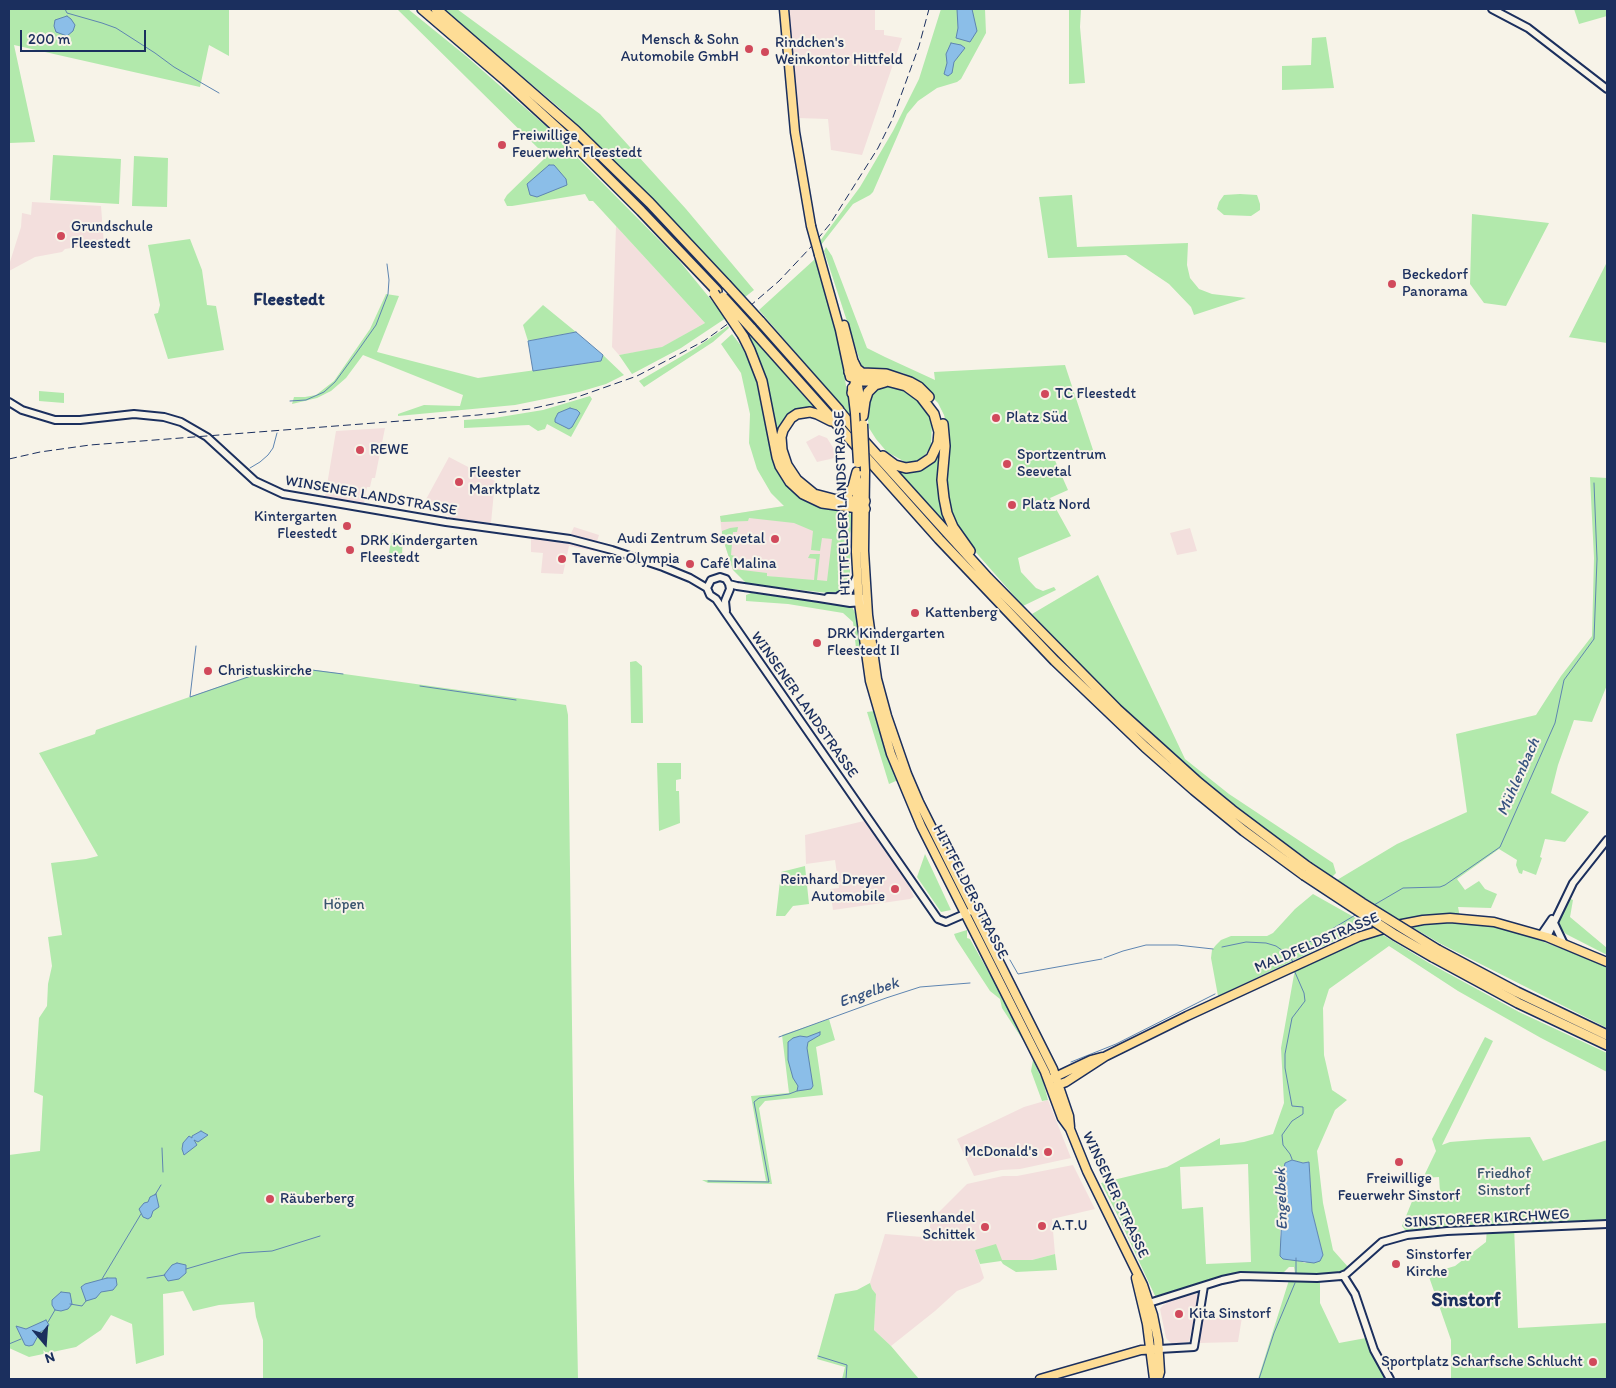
<!DOCTYPE html>
<html>
<head>
<meta charset="utf-8">
<style>
  body { margin:0 }
  #map { position:relative; width:1616px; height:1388px; overflow:hidden; background:#f7f3e8; font-family:Itim,sans-serif }
  canvas { display:block }
  .frame { position:absolute; inset:0; border:10px solid #1b2f5e; pointer-events:none }
  .north { position:absolute; left:20px; top:1318px; width:50px; height:50px; -webkit-text-stroke:4px #f7f3e8; paint-order:stroke; rotate:162deg; font-size:14px; font-weight:700; line-height:20px; text-align:center; color:#1b2f5e }
  .north::after { content:''; display:block; margin:auto; width:18px; height:22px; background:#1b2f5e; clip-path:polygon(50% 0,100% 100%,50% 72%,0 100%) }
  .scale { position:absolute; left:20px; top:30px; width:126px; height:22px; box-sizing:border-box; border:2px solid #1b2f5e; border-top:0; padding-left:6px; font-size:15px; line-height:18px; white-space:nowrap; color:#1b2f5e; -webkit-text-stroke:4px #f7f3e8; paint-order:stroke }
</style>
</head>
<body>
<div id="map">
<canvas width="1616" height="1388"></canvas>
<div class="frame"></div>
<div class="north">N</div>
<div class="scale">200 m</div>
</div>
<script>
const ctx = document.querySelector('canvas').getContext('2d');
ctx.lineJoin = 'round';
function paint(path, color) {
  ctx.fillStyle = color;
  ctx.fill(path, 'evenodd');
}
function poly(rows) {
  const path = new Path2D();
  for (const r of rows) {
    path.moveTo(r[0], r[1]);
    for (let i = 2; i < r.length; i += 2) path.lineTo(r[i], r[i + 1]);
  }
  return path;
}
function stroke(path, color, width, dash) {
  ctx.strokeStyle = color;
  ctx.lineWidth = width;
  ctx.lineCap = dash ? 'butt' : 'round';
  ctx.setLineDash(dash || []);
  ctx.stroke(path);
}
function drawText(font, color, halo, rows, align = 'center') {
  ctx.font = font + ' Itim,sans-serif';
  ctx.lineWidth = 4;
  ctx.setLineDash([]);
  ctx.textBaseline = 'middle';
  ctx.strokeStyle = halo;
  ctx.fillStyle = color;
  for (const [text, x, y, turn = 0] of rows) {
    ctx.save();
    ctx.translate(x, y);
    ctx.rotate((+turn || 0) * Math.PI / 180);
    ctx.textAlign = isNaN(turn) ? turn : align;
    if (halo) ctx.strokeText(text, 0, 0);
    ctx.fillText(text, 0, 0);
    ctx.restore();
  }
}
const built = poly([
  [788,9,875,9,875,30,884,30,884,35,902,38,862,155,831,150,828,119,797,118],
  [32,202,101,206,104,245,90,245,65,249,62,252,35,257,9,271,9,265,21,227,22,213,31,215],
  [616,226,705,323,661,348,619,355,612,347],
  [385,428,375,478,372,478,370,487,367,487,364,503,325,497,336,431],
  [819,435,827,438,839,457,817,462,806,442],
  [449,457,495,481,491,523,453,518,424,503],
  [784,506,835,532,834,587,733,570,722,536,720,516],
  [574,527,599,535,594,551,569,546,563,574,541,573,543,553,531,552,531,537,567,542],
  [1190,528,1197,551,1177,555,1170,533],
  [864,821,908,884,914,897,910,899,833,910,830,889,839,888,835,860,806,864,805,835],
  [1048,1100,1071,1158,1020,1169,1001,1170,974,1176,957,1139,1024,1107],
  [1073,1165,1095,1209,1052,1219,1055,1254,1032,1260,1001,1260,975,1250,984,1278,980,1282,957,1291,935,1311,891,1346,874,1330,876,1294,872,1289,870,1283,885,1234,922,1237,929,1232,931,1220,967,1184,1003,1176,1017,1176],
  [1196,1294,1199,1296,1189,1342,1172,1344,1166,1338,1160,1309,1163,1305,1166,1304,1165,1301,1185,1295],
  [1242,1317,1238,1342,1199,1343,1203,1318]
]);
const green = poly([
  [9,9,229,9,229,56,209,45,200,87,14,45,35,142,9,143],
  [397,9,408,9,466,56,548,128,677,258,726,318,681,348,632,374,619,355,662,347,705,323,593,201,589,201,585,194,512,206,507,206,504,200,507,195,545,158,542,152],
  [443,9,457,9,600,114,686,209,754,290,745,297,653,201,563,111],
  [941,9,985,9,986,33,961,79,957,82,937,88,918,101,907,114,873,192,870,195,853,204,821,245,820,241,860,187,893,131,919,79],
  [1069,9,1081,9,1080,27,1085,83,1069,84],
  [1574,9,1607,9,1607,16,1579,24],
  [1326,37,1334,88,1282,90,1282,66,1311,65,1312,38],
  [53,155,121,159,119,204,50,200],
  [134,156,168,158,167,207,132,206],
  [1240,194,1257,195,1260,204,1260,210,1251,216,1224,215,1217,209,1219,202,1224,195],
  [1072,195,1077,247,1188,243,1187,265,1190,278,1199,289,1212,294,1246,298,1194,315,1191,307,1169,284,1126,255,1048,258,1039,197],
  [1472,214,1549,223,1506,306,1484,303,1470,284],
  [190,239,202,270,207,305,216,306,224,350,168,359,154,314,158,313,160,305,148,245],
  [826,247,832,256,867,348,885,357,935,380,934,372,1065,365,1094,453,1053,456,1068,490,1050,498,1071,536,1018,558,1021,572,1036,588,1043,591,1054,587,1056,590,1023,606,965,540,953,518,946,492,948,444,948,430,944,415,938,403,916,381,903,373,862,367,824,251],
  [815,259,838,338,850,409,849,414,759,310],
  [1607,262,1607,343,1568,337,1569,337],
  [386,294,399,296,377,352,478,378,601,361,603,355,624,375,606,384,579,392,515,405,398,416,398,414,424,405,460,406,463,395,363,355,346,378,331,391,317,398,292,404,294,397,305,397,316,395,334,381,370,329],
  [543,305,576,332,528,341,523,325],
  [728,326,729,328,713,342,644,387,639,381,694,349],
  [746,330,817,411,800,410,776,443,744,332],
  [732,334,742,347,755,375,772,457,784,480,802,499,817,506,847,510,850,513,853,519,850,534,850,574,844,589,836,592,828,593,747,584,733,570,722,536,722,531,730,528,738,527,737,532,733,532,731,555,735,556,734,569,767,573,767,576,814,580,816,559,808,558,810,554,820,554,817,580,827,581,832,539,822,538,820,551,811,550,813,531,794,523,749,518,748,521,721,522,720,516,784,506,771,493,757,469,749,443,750,414,741,373,721,344],
  [889,384,900,387,913,396,924,406,932,423,931,446,925,455,915,462,907,463,887,452,876,439,869,428,867,413,871,392,879,386],
  [39,391,64,393,64,403,39,401],
  [590,396,592,399,571,437,547,424,545,429,538,431,529,425,464,428,464,420,494,418,543,410],
  [941,449,939,496,942,508,956,537,892,466,906,471,923,469,936,458],
  [1590,477,1607,478,1607,685,1592,722,1574,720,1558,765,1551,793,1589,812,1565,842,1545,839,1540,857,1542,858,1536,875,1523,870,1522,874,1519,873,1516,865,1517,860,1499,849,1457,879,1465,890,1479,881,1485,889,1497,894,1491,908,1458,907,1461,922,1478,923,1523,934,1607,966,1607,1028,1441,944,1388,913,1337,880,1397,844,1467,812,1456,734,1536,715,1561,676,1592,636,1594,558],
  [392,533,403,535,402,555,389,553],
  [1098,575,1185,759,1229,794,1333,863,1336,873,1332,877,1253,820,1184,763,1110,696,1032,614],
  [751,593,823,602,852,607,857,616,860,647,856,648,853,622,843,613,788,604,746,601,746,595],
  [636,661,642,666,643,723,631,723,630,662],
  [280,665,566,705,568,715,574,1178,578,1379,263,1379,263,1340,256,1317,254,1302,219,1305,193,1311,183,1291,163,1294,164,1355,136,1364,132,1324,111,1315,101,1330,76,1347,29,1357,9,1348,9,1155,40,1151,43,1096,34,1092,39,1018,47,1006,48,984,52,966,48,937,62,935,51,863,86,859,98,856,39,753,95,734,96,730],
  [874,711,898,780,889,784,867,712],
  [657,763,681,763,681,779,676,780,676,791,679,791,680,823,659,831],
  [925,854,951,910,941,912,917,877],
  [805,866,809,904,793,906,785,916,776,916,781,872],
  [1313,894,1368,925,1218,996,1211,958,1212,950,1216,945,1221,940,1231,936,1267,936,1273,933,1295,909],
  [1568,898,1573,900,1570,917,1607,948,1607,955,1566,934,1560,928,1558,920],
  [967,930,967,938,970,939,993,980,996,981,1034,1057,1002,1008,1000,999,990,991,956,939,954,934],
  [1378,932,1429,963,1519,1012,1607,1053,1607,1072,1541,1038,1458,991,1389,946,1329,989,1323,1008,1324,1055,1332,1090,1347,1100,1335,1110,1317,1151,1323,1203,1333,1250,1349,1268,1342,1274,1325,1277,1295,1273,1294,1267,1289,1267,1282,1274,1251,1274,1225,1276,1156,1298,1118,1216,1101,1183,1167,1167,1220,1138,1220,1145,1244,1142,1273,1134,1284,1103,1281,1048,1295,969],
  [1292,1160,1303,1163,1309,1162,1312,1211,1323,1255,1305,1263,1296,1260,1283,1259,1280,1235,1282,1212,1279,1200,1285,1163],
  [1248,1164,1251,1262,1206,1264,1203,1207,1182,1209,1180,1167],
  [829,1019,835,1040,816,1047,823,1095,765,1101,759,1108,772,1184,708,1183,702,1180,766,1181,751,1096,789,1093,782,1035],
  [1485,1037,1493,1041,1442,1145,1450,1142,1487,1139,1530,1137,1543,1161,1607,1140,1607,1221,1514,1226,1518,1328,1607,1323,1607,1379,1451,1379,1451,1340,1428,1274,1455,1266,1486,1242,1487,1227,1405,1230,1402,1226,1413,1199,1437,1197,1440,1192,1439,1177,1423,1178,1436,1151,1432,1139],
  [1033,1060,1043,1081,1048,1100,1042,1101,1031,1071],
  [996,1244,1002,1260,1032,1260,1055,1254,1057,1270,1016,1272,1003,1264,1001,1261,980,1264,975,1250],
  [1289,1280,1320,1282,1320,1303,1339,1343,1366,1338,1377,1364,1387,1379,1258,1379],
  [870,1283,872,1289,876,1294,874,1330,891,1346,919,1379,842,1379,845,1367,817,1359,835,1294,857,1290]
]);
const water = poly([
  [957,9,972,9,977,31,970,42,956,38,958,28,957,9],
  [67,16,71,19,75,25,73,31,67,36,56,32,54,26,55,20,67,16],
  [951,43,961,45,965,48,954,62,952,73,948,76,944,74,947,63,946,54,951,43],
  [549,165,554,165,566,179,567,185,537,197,530,195,527,184,549,165],
  [576,332,603,355,601,361,533,371,528,341,576,332],
  [570,408,577,410,580,413,572,427,569,429,555,422,555,419,558,413,570,408],
  [820,1032,820,1035,808,1042,807,1048,813,1086,811,1089,797,1091,798,1086,793,1078,788,1060,788,1042,793,1038,800,1036,807,1037,820,1032],
  [201,1131,208,1135,198,1142,194,1140,197,1145,184,1155,182,1149,183,1143,189,1136,192,1138,192,1136,201,1131],
  [1292,1160,1303,1163,1309,1162,1312,1211,1323,1255,1320,1261,1314,1263,1283,1259,1280,1256,1282,1212,1278,1195,1285,1163,1292,1160],
  [156,1194,159,1207,153,1211,151,1217,148,1219,143,1217,139,1209,144,1203,148,1202,150,1197,156,1194],
  [177,1263,186,1265,186,1273,179,1279,168,1281,164,1275,172,1265,177,1263],
  [107,1278,116,1278,117,1285,113,1290,101,1292,96,1298,86,1301,81,1287,85,1284,107,1278],
  [61,1292,70,1293,72,1304,68,1309,61,1311,55,1310,52,1305,52,1300,61,1292],
  [46,1320,49,1325,46,1329,40,1332,33,1345,29,1346,25,1345,16,1326,26,1329,46,1320]
]);
const stream = poly([
  [65,9,67,13,102,23,116,28,155,53,174,67,219,93],
  [290,401,306,400,324,392,335,382,357,352,376,325,388,294,389,280,387,264],
  [250,468,260,462,268,455,273,448,277,433],
  [196,646,190,697,280,666,343,674],
  [420,686,516,700],
  [1374,905,1403,888,1440,887,1445,885,1500,847,1555,723,1564,680,1594,639,1597,559,1594,483],
  [1222,947,1246,942,1266,943,1276,946,1286,953,1292,960,1293,964],
  [1286,953,1296,946,1312,941,1357,914],
  [1104,958,1123,951,1146,945,1177,945,1213,949],
  [1010,960,1018,974,1102,959],
  [779,1037,886,998,920,987,970,983],
  [1071,1062,1116,1044,1215,994],
  [162,1148,163,1172],
  [1292,1159,1290,1154,1283,1145,1282,1135,1292,1121,1303,1114,1303,1107,1292,1106,1285,1068,1285,1054,1292,1018,1305,1001,1304,993,1294,970],
  [708,1181,769,1182,754,1102,759,1098,789,1094,797,1091],
  [155,1195,161,1185],
  [186,1269,241,1253,272,1251,320,1236],
  [1296,1273,1296,1258],
  [147,1278,165,1275],
  [102,1279,141,1214],
  [70,1304,82,1306,86,1301],
  [48,1322,55,1310],
  [9,1344,21,1339],
  [818,1356,847,1365,846,1379],
  [1259,1379,1274,1333,1295,1283]
]);
const minor = poly([
  [1492,9,1528,28,1607,89],
  [9,402,22,410,55,420,80,420,134,414,164,417,181,422,207,437,255,481,283,494,446,522,570,539,612,550,663,567,690,578,707,588],
  [839,596,850,590,857,576],
  [828,597,863,598],
  [863,602,850,603,819,598,737,586,729,584,726,579,720,577,711,580,707,588,710,595,716,599,727,615,938,919,946,922,969,912],
  [726,611,725,601,730,589,729,584],
  [1554,923,1564,944],
  [1541,935,1552,919],
  [1547,937,1573,883,1607,840],
  [1343,1275,1355,1294,1374,1350,1390,1379],
  [1149,1303,1222,1280,1241,1276,1317,1278,1341,1276,1346,1274,1382,1242,1407,1235,1447,1231,1607,1224],
  [1159,1349,1194,1347,1204,1286]
]);
const major = poly([
  [784,9,795,132,811,226],
  [819,255,840,330,850,377],
  [844,325,854,363,862,409],
  [852,388,855,413],
  [865,471,864,551,868,615,877,679,887,716,907,774,919,802,1053,1069,1069,1116,1070,1127],
  [857,480,856,552,859,603,870,681,891,754,921,826,1045,1072,1062,1118,1070,1129,1087,1171,1143,1285,1153,1315,1158,1340,1160,1372,1158,1379],
  [1053,1078,1091,1060,1102,1057],
  [1055,1086,1066,1082,1106,1056,1187,1016,1358,937,1397,925,1423,920,1450,918,1494,922,1547,937,1607,962],
  [1136,1278,1147,1324,1154,1379],
  [1040,1379,1141,1350,1159,1349]
]);
const highway = poly([
  [422,9,506,81,569,139,641,211,717,291],
  [436,9,576,131,650,203,726,284],
  [760,321,839,410],
  [751,328,939,539,1055,661,1145,747,1194,790,1244,831,1304,875],
  [743,336,750,350,762,381,777,457,780,466,790,482,803,494,822,503,865,509],
  [854,363,857,369,862,373,886,374,910,382,919,387,929,397],
  [849,372,852,377,858,381,887,381,906,386,921,397,934,414,939,432,938,443,931,458,919,466,906,468,895,465,883,456],
  [852,393,855,384,861,377],
  [836,407,866,443,988,578,1117,709,1199,783,1232,810,1308,867],
  [863,416,865,401,868,392,875,385,885,382],
  [831,421,817,414,810,412,797,414,791,418,783,430,781,437,782,450,787,465,797,480,814,494,837,500,865,501],
  [943,424,945,446,942,480,944,498,947,513,953,527,970,551],
  [839,499,848,494,853,487,857,472],
  [1438,950,1517,992,1607,1035],
  [1433,957,1518,1003,1607,1045]
]);
const rail = poly([
  [9,459,40,452,90,445,478,415,530,409,566,401,637,376,704,341,736,318,779,281,810,248,830,224,878,148,892,120,919,46,929,9]
]);
const majorBridge = poly([
  [811,226,819,255],
  [855,413,858,463],
  [863,424,865,471]
]);
const highwayBridge = poly([
  [726,284,760,321],
  [714,293,743,336],
  [723,297,751,328],
  [1308,867,1362,903,1438,950],
  [1304,875,1395,935,1433,957]
]);
const markers = [
  [749,49,5,"#d1495b"],
  [765,52,5,"#d1495b"],
  [502,145,5,"#d1495b"],
  [61,236,5,"#d1495b"],
  [1392,284,5,"#d1495b"],
  [1045,394,5,"#d1495b"],
  [996,418,5,"#d1495b"],
  [360,450,5,"#d1495b"],
  [1007,464,5,"#d1495b"],
  [459,482,5,"#d1495b"],
  [1012,505,5,"#d1495b"],
  [347,526,5,"#d1495b"],
  [775,539,5,"#d1495b"],
  [350,550,5,"#d1495b"],
  [562,559,5,"#d1495b"],
  [690,564,5,"#d1495b"],
  [915,613,5,"#d1495b"],
  [817,643,5,"#d1495b"],
  [208,671,5,"#d1495b"],
  [895,889,5,"#d1495b"],
  [1048,1152,5,"#d1495b"],
  [1399,1162,5,"#d1495b"],
  [270,1199,5,"#d1495b"],
  [1042,1226,5,"#d1495b"],
  [985,1227,5,"#d1495b"],
  [1396,1264,5,"#d1495b"],
  [1179,1314,5,"#d1495b"],
  [1593,1362,5,"#d1495b"]
];
const poiNames = [
  ["Mensch & Sohn",739,40,"right"],
  ["Automobile GmbH",739,57,"right"],
  ["Rindchen's",775,43],
  ["Weinkontor Hittfeld",775,60],
  ["Freiwillige",512,136],
  ["Feuerwehr Fleestedt",512,153],
  ["Grundschule",71,227],
  ["Fleestedt",71,244],
  ["Beckedorf",1402,275],
  ["Panorama",1402,292],
  ["TC Fleestedt",1055,394],
  ["Platz Süd",1006,418],
  ["REWE",370,450],
  ["Sportzentrum",1017,455],
  ["Seevetal",1017,472],
  ["Fleester",469,473],
  ["Marktplatz",469,490],
  ["Platz Nord",1022,505],
  ["Kintergarten",337,517,"right"],
  ["Fleestedt",337,534,"right"],
  ["Audi Zentrum Seevetal",765,539,"right"],
  ["DRK Kindergarten",360,541],
  ["Fleestedt",360,558],
  ["Taverne Olympia",572,559],
  ["Café Malina",700,564],
  ["Kattenberg",925,613],
  ["DRK Kindergarten",827,634],
  ["Fleestedt II",827,651],
  ["Christuskirche",218,671],
  ["Reinhard Dreyer",885,880,"right"],
  ["Automobile",885,897,"right"],
  ["McDonald's",1038,1152,"right"],
  ["Freiwillige",1399,1179,"center"],
  ["Feuerwehr Sinstorf",1399,1196,"center"],
  ["Räuberberg",280,1199],
  ["Fliesenhandel",975,1218,"right"],
  ["Schittek",975,1235,"right"],
  ["A.T.U",1052,1226],
  ["Sinstorfer",1406,1255],
  ["Kirche",1406,1272],
  ["Kita Sinstorf",1189,1314],
  ["Sportplatz Scharfsche Schlucht",1583,1362,"right"]
];
const streetNames = [
  ["WINSENER LANDSTRASSE",371,496,10],
  ["HITTFELDER LANDSTRASSE",843,503,-92],
  ["WINSENER LANDSTRASSE",804,705,55],
  ["HITTFELDER STRASSE",970,892,63],
  ["MALDFELDSTRASSE",1317,943,-23],
  ["WINSENER STRASSE",1115,1195,65],
  ["SINSTORFER KIRCHWEG",1487,1219,-3]
];
const parkNames = [
  ["Höpen",344,905],
  ["Friedhof",1504,1174],
  ["Sinstorf",1504,1191]
];
const waterNames = [
  ["Mühlenbach",1519,777,-66],
  ["Engelbek",869,993,-19],
  ["Engelbek",1282,1199,-92]
];
const quarterNames = [
  ["Fleestedt",289,300]
];
const districtNames = [
  ["Sinstorf",1466,1301]
];
paint(built, '#f3dfdd');
paint(green, '#b2e9ac');
paint(water, '#8bbee8');
stroke(water, '#5e85b1', 1);
stroke(stream, '#5e85b1', 1);
stroke(minor, '#1b2f5e', 10);
stroke(major, '#1b2f5e', 11);
stroke(highway, '#1b2f5e', 12);
stroke(minor, '#f7f3e8', 6);
stroke(major, '#fedd96', 8);
stroke(highway, '#fedd96', 9);
stroke(rail, '#1b2f5e', 1, [8, 4]);
stroke(majorBridge, '#1b2f5e', 11, []);
stroke(highwayBridge, '#1b2f5e', 12, []);
stroke(majorBridge, '#fedd96', 8);
stroke(highwayBridge, '#fedd96', 9);
for (const [x, y, r, color] of markers) {
  const dot = new Path2D();
  dot.arc(x, y, r, 0, 2 * Math.PI);
  ctx.fillStyle = color;
  ctx.fill(dot);
  stroke(dot, '#f7f3e8', 2);
}
drawText('15px', '#1b2f5e', '#f7f3e8', poiNames, 'left');
drawText('15px', '#1b2f5e', '#f7f3e8', streetNames);
drawText('15px', '#39546e', '#f7f3e8', parkNames);
drawText('italic 16px', '#375380', '#f7f3e8', waterNames);
drawText('bold 18px', '#1b2f5e', '#f7f3e8', quarterNames);
drawText('bold 20px', '#1b2f5e', '#f7f3e8', districtNames);
</script>
</body>
</html>
